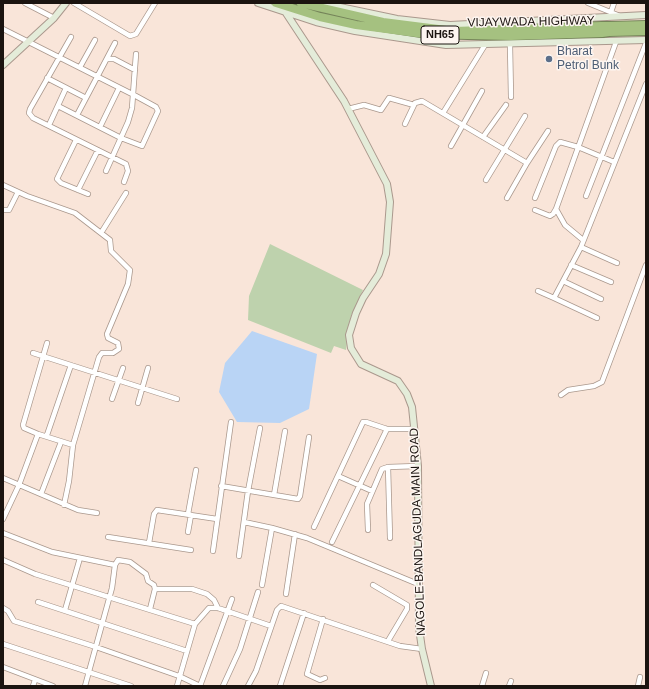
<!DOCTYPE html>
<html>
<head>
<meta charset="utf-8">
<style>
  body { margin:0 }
  #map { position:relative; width:649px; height:689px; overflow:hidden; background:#f9e5d9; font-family:Arial,sans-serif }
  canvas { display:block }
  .frame { position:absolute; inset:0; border:4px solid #1b1410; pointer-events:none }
</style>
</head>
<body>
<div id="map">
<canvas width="649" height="689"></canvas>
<div class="frame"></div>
</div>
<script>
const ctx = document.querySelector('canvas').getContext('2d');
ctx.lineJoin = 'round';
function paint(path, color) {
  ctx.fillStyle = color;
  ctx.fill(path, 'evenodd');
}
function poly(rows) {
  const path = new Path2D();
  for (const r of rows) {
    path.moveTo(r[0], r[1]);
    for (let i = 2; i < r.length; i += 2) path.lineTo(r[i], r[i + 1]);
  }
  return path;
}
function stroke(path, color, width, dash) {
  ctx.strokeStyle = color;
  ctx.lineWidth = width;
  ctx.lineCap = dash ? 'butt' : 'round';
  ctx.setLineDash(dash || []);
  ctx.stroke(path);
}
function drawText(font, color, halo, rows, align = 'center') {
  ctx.font = font + ' Arial,sans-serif';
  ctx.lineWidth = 3;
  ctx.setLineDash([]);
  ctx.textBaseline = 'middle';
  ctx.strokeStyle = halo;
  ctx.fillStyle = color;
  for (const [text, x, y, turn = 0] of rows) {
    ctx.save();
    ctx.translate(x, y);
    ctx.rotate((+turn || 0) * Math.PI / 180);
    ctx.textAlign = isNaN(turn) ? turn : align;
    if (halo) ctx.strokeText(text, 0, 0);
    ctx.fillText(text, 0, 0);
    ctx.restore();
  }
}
const green = poly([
  [270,244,363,290,351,316,346,350,334,346,331,353,248,320,249,296]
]);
const water = poly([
  [252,331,317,354,309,409,280,423,237,422,219,392,225,363]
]);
const street = poly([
  [25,3,54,18],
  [74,3,130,36,136,34,155,3],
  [588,3,620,16],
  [611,12,614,3],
  [3,29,134,95,156,107,158,111,142,146,121,138,58,106],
  [71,37,30,109,29,113,33,118,126,164,128,171,124,182],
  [510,45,511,97],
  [107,59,114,59,135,70],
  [80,67,95,40],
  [47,78,86,98,77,115],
  [86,98,115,43],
  [348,109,364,105,381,110,389,98,414,105],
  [443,113,485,45],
  [405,124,415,103,422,101,527,163,548,131],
  [49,125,66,88],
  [100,127,119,88],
  [483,137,506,105],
  [76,140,57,179,61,183,88,194],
  [451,146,482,91],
  [106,171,128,122,132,108,136,54],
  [486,180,525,116],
  [3,185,27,196,75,213,110,240,111,251,130,270,128,284,107,334,108,338,118,343,119,349,113,353,102,353,99,357,73,445,69,481,64,505],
  [78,190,98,150],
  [586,196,646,43],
  [507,198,527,163],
  [535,198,556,146,560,142,578,147,614,162],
  [556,209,565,225,583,240],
  [3,210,9,210,18,192],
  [535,210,550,216,553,214,556,209,616,42],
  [101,233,126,193],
  [581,247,617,263],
  [571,265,611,282],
  [563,281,601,299],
  [538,291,554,298,581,247,646,84],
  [554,298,597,318],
  [47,343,23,425,24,428,38,434,73,445],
  [33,353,177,399],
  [561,395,568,390,594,386,602,382,646,265],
  [112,399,123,368],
  [138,403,148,368],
  [47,435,71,365],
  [388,467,390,538],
  [338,476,372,491],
  [3,478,78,510,97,513],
  [221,486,298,499,300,496,309,437],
  [41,494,61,442],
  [274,495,285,431],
  [188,514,196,470],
  [3,519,19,485,38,434],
  [244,522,272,528,307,538,418,584],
  [314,527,363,422,366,422,387,429,415,429],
  [368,530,367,504,382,469,388,467,418,466],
  [188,532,191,515],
  [3,533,52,552,115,565,112,588,85,686],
  [108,537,191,550],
  [332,542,387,429],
  [149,543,154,514,157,510,217,519],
  [213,551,231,422],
  [239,556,248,491,260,428],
  [3,560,35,574,195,624],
  [115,565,118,560,130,562,146,574,148,581,154,585,155,589,150,609],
  [262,585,272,528],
  [373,585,407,605,407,609,388,641],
  [155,589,192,589,207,594,214,600,218,608],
  [286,594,295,534],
  [38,602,187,651],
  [3,608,8,611,14,621,96,647,179,676,200,686],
  [65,610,80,558],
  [323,619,307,674,320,680,325,678],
  [3,644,131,686],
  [3,667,53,686],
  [33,686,35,680],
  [177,686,195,624,209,608,218,608,271,626],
  [200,686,232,599],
  [223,686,240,649,258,592],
  [248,686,256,671,277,610,281,606,400,646,422,649],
  [280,686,304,613],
  [482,686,486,673],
  [509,686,511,681],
  [638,686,640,677]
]);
const secondary = poly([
  [258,3,316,22,355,31,446,45,646,40],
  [321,3,397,19,450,25,646,15],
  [286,13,344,101,387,184,390,202,386,254,379,274,363,298,356,313,349,335,351,348,361,364,398,381,407,394,412,407,418,466,419,628,422,649,431,686],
  [3,65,54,18,66,3]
]);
const highway = poly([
  [276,3,320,17,356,25,424,34,511,36,602,33],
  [301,3,383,22,454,31,602,26],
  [609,26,646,25],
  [609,32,646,31]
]);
const highwayBridge = poly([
  [602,26,609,26],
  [602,33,609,32]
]);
const markers = [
  [549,59,4,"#5c6f8a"]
];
const shields = [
  [440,35,38]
];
const shieldNames = [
  ["NH65",440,35]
];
const streetNames = [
  ["VIJAYWADA HIGHWAY",531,22,-1],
  ["NAGOLE-BANDLAGUDA MAIN ROAD",418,532,-92]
];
const serviceNames = [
  ["Bharat",557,52],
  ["Petrol Bunk",557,66]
];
paint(green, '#bed2ad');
paint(water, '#b9d4f5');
stroke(street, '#aa988d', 6);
stroke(secondary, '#aa988d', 8);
stroke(highway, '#758459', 10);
stroke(street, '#fff', 4.5);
stroke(secondary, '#e4ecd9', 6);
stroke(highway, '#a5c180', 8);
stroke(highwayBridge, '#758459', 10, []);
stroke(highwayBridge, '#a5c180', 8);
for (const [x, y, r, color] of markers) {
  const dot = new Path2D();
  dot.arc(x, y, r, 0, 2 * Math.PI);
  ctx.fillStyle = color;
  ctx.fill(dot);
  stroke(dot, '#fdf5f0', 1.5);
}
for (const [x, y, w] of shields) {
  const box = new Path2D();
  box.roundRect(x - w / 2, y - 9, w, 18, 3);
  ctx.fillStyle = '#fdf5f0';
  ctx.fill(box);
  stroke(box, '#1b1410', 1);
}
drawText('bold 11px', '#1b1410', null, shieldNames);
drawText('12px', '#1b1410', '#fdf5f0', streetNames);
drawText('12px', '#4e5e75', '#fdf5f0', serviceNames, 'left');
</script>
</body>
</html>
